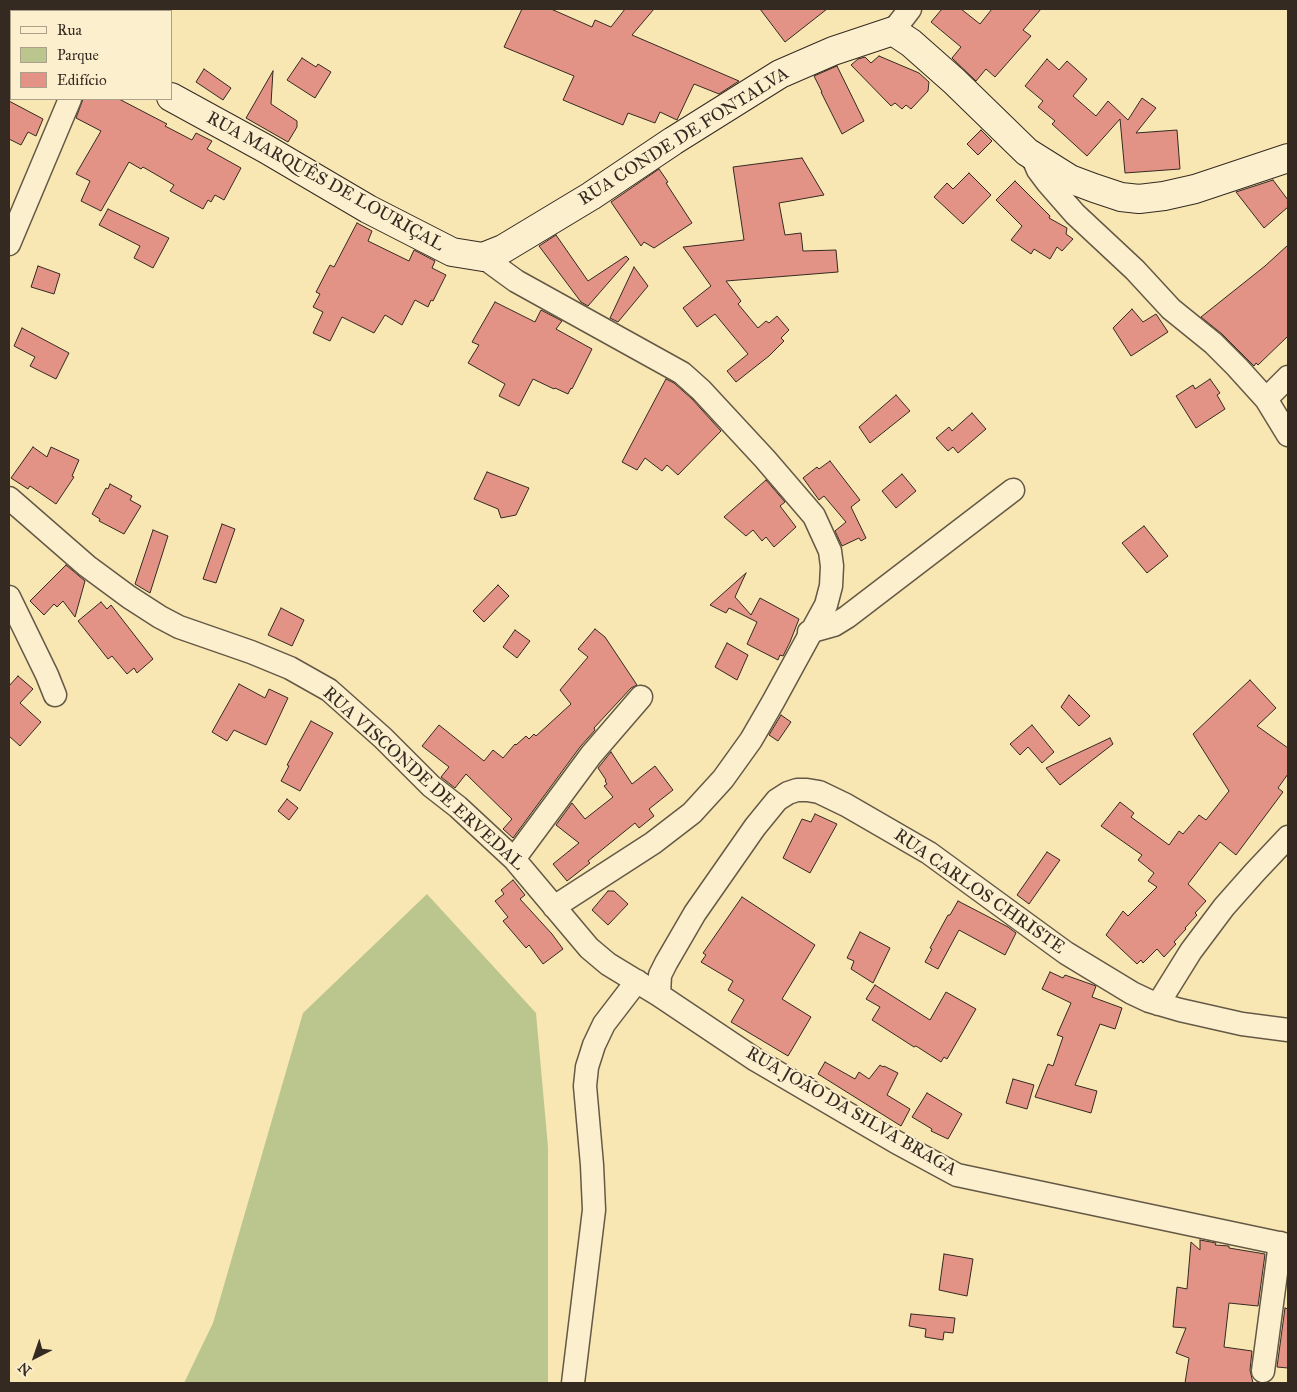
<!DOCTYPE html>
<html>
<head>
<meta charset="utf-8">
<style>
  body { margin:0 }
  #map { position:relative; width:1297px; height:1392px; overflow:hidden; background:#f9e7b3; font-family:"IM FELL Great Primer",serif }
  canvas { display:block }
  .frame { position:absolute; inset:0; border:10px solid #342a21; pointer-events:none }
  .legend { position:absolute; left:10px; top:10px; width:162px; height:90px; box-sizing:border-box; background:#fbefce; border:1px solid #aba089; margin:0; padding:6px 9px; list-style:none; font-size:15px; color:#342a21 }
  .legend li { display:flex; align-items:center; gap:10px; height:25px }
  .legend b { width:25px; border:1px solid #aba089 }
  .north { position:absolute; left:10px; top:1332px; width:50px; height:50px; -webkit-text-stroke:4px #fbefce; paint-order:stroke; rotate:221deg; font-size:14px; font-weight:700; line-height:20px; text-align:center; color:#342a21 }
  .north::after { content:''; display:block; margin:auto; width:18px; height:22px; background:#342a21; clip-path:polygon(50% 0,100% 100%,50% 72%,0 100%) }
</style>
</head>
<body>
<div id="map">
<canvas width="1297" height="1392"></canvas>
<div class="frame"></div>
<ul class="legend">
<li><b style="height:6px;background:#fbefce"></b>Rua</li>
<li><b style="height:14px;background:#bbc68f"></b>Parque</li>
<li><b style="height:14px;background:#e39386"></b>Edifício</li>
</ul>
<div class="north">N</div>
</div>
<script>
const ctx = document.querySelector('canvas').getContext('2d');
ctx.lineJoin = 'round';
function paint(path, color) {
  ctx.fillStyle = color;
  ctx.fill(path, 'evenodd');
}
function poly(rows) {
  const path = new Path2D();
  for (const r of rows) {
    path.moveTo(r[0], r[1]);
    for (let i = 2; i < r.length; i += 2) path.lineTo(r[i], r[i + 1]);
  }
  return path;
}
function stroke(path, color, width, dash) {
  ctx.strokeStyle = color;
  ctx.lineWidth = width;
  ctx.lineCap = dash ? 'butt' : 'round';
  ctx.setLineDash(dash || []);
  ctx.stroke(path);
}
function drawText(font, color, halo, rows, align = 'center') {
  ctx.font = font + ' "IM FELL Great Primer",serif';
  ctx.lineWidth = 4;
  ctx.setLineDash([]);
  ctx.textBaseline = 'middle';
  ctx.strokeStyle = halo;
  ctx.fillStyle = color;
  for (const [text, x, y, turn = 0] of rows) {
    ctx.save();
    ctx.translate(x, y);
    ctx.rotate((+turn || 0) * Math.PI / 180);
    ctx.textAlign = isNaN(turn) ? turn : align;
    if (halo) ctx.strokeText(text, 0, 0);
    ctx.fillText(text, 0, 0);
    ctx.restore();
  }
}
const green = poly([
  [427,894,536,1013,548,1147,548,1383,184,1383,213,1323,303,1013]
]);
const building = poly([
  [522,9,551,9,592,27,595,20,611,27,625,9,654,9,632,35,739,81,719,94,694,84,677,120,660,112,655,123,628,113,623,125,563,100,574,76,504,47,522,9],
  [760,9,827,9,785,42,760,9],
  [942,9,961,9,980,24,992,9,1041,9,1023,30,1031,36,995,77,986,69,976,81,952,58,961,47,931,22,942,9],
  [879,56,919,73,929,82,928,91,911,109,906,105,902,109,895,103,891,106,851,65,858,59,865,57,871,63,879,56],
  [302,58,316,67,318,64,331,72,315,98,287,80,302,58],
  [1047,59,1059,70,1067,61,1087,79,1073,96,1096,116,1108,101,1128,120,1142,98,1156,108,1136,133,1177,130,1180,169,1125,173,1120,119,1087,156,1052,124,1055,121,1038,107,1043,101,1025,86,1047,59],
  [837,66,864,121,842,134,821,92,822,92,814,76,837,66],
  [204,69,231,88,223,100,196,82,204,69],
  [273,71,271,104,297,121,297,127,288,142,246,118,273,71],
  [83,99,119,99,167,124,165,126,192,140,196,133,212,141,207,149,241,168,224,200,215,195,211,202,208,200,203,209,170,191,174,185,143,167,141,169,129,162,101,211,81,201,90,181,76,174,101,131,76,118,83,99],
  [9,101,43,119,36,136,28,132,21,145,9,139,9,101],
  [981,130,992,141,978,155,967,144,981,130],
  [802,158,824,195,779,203,785,235,801,233,803,251,836,250,838,272,726,281,741,301,738,304,758,328,766,321,769,323,777,316,789,330,781,338,784,341,769,356,736,382,727,371,748,354,715,314,697,327,683,308,711,286,683,247,744,240,733,167,802,158],
  [659,169,668,182,666,183,692,223,654,248,644,242,641,246,611,202,659,169],
  [969,173,991,195,963,224,934,197,947,183,953,189,969,173],
  [1273,180,1288,200,1288,207,1264,228,1236,192,1273,180],
  [1015,181,1050,216,1049,218,1067,228,1066,234,1073,239,1062,251,1057,247,1050,259,1034,249,1031,254,1011,240,1022,226,996,200,1015,181],
  [108,209,169,238,153,268,134,258,140,246,99,225,108,209],
  [357,223,372,231,368,241,409,261,414,250,435,261,432,268,446,275,433,301,431,300,428,307,415,300,402,325,385,315,374,333,342,317,330,341,313,333,323,312,313,307,320,294,316,292,330,265,334,267,357,223],
  [556,235,588,281,626,256,629,259,588,306,581,302,539,246,556,235],
  [1288,245,1288,336,1258,365,1256,363,1254,366,1222,334,1201,317,1265,266,1288,245],
  [38,266,60,274,54,294,31,287,38,266],
  [634,267,648,286,618,322,610,318,634,267],
  [495,302,535,322,541,310,562,321,556,329,592,349,572,389,571,388,568,394,555,388,554,389,533,379,519,406,499,396,505,384,468,363,479,345,472,342,495,302],
  [1132,309,1143,322,1156,314,1168,332,1131,356,1113,328,1132,309],
  [22,328,69,353,56,379,30,366,35,357,14,346,22,328],
  [666,379,674,383,692,399,721,431,678,475,667,465,662,471,645,458,637,470,622,462,666,379],
  [1210,379,1220,393,1217,395,1225,409,1196,428,1176,396,1193,385,1195,389,1210,379],
  [896,395,910,411,870,443,859,427,896,395],
  [972,413,986,429,958,453,953,447,948,451,936,438,949,427,952,431,972,413],
  [33,447,47,457,51,447,79,460,72,476,74,477,56,504,30,486,28,489,11,478,33,447],
  [830,461,860,500,851,507,866,538,861,541,859,538,842,546,835,531,846,522,824,496,819,500,803,478,817,467,819,469,830,461],
  [487,472,529,488,516,515,501,518,498,509,474,499,487,472],
  [902,474,916,491,896,508,882,491,902,474],
  [766,480,785,502,780,506,796,527,774,547,766,537,762,541,753,530,746,536,724,517,766,480],
  [110,484,132,496,130,500,141,506,124,534,99,521,100,519,92,514,106,488,108,489,110,484],
  [222,524,235,529,216,583,203,579,222,524],
  [1144,526,1168,556,1147,573,1122,543,1144,526],
  [153,530,168,536,150,593,135,584,153,530],
  [66,565,85,581,75,617,63,601,57,607,54,604,44,615,30,601,66,565],
  [746,573,735,597,751,615,760,598,799,619,790,642,783,656,780,655,778,660,747,644,757,622,729,608,726,613,710,605,746,573],
  [498,585,509,596,484,622,473,611,498,585],
  [101,602,107,609,111,605,153,659,137,673,134,668,127,674,112,656,108,659,78,621,101,602],
  [281,608,304,620,292,646,268,635,281,608],
  [595,629,605,637,637,685,631,688,594,728,595,730,580,747,513,838,503,829,512,819,466,774,455,788,441,777,449,767,422,746,439,725,484,761,493,750,503,758,515,744,516,745,526,736,529,739,534,734,536,736,571,704,560,690,588,657,578,649,595,629],
  [515,630,530,641,517,658,503,647,515,630],
  [727,643,748,655,737,680,715,667,727,643],
  [18,676,33,689,20,703,41,722,20,746,9,736,9,686,18,676],
  [1250,680,1276,708,1257,726,1288,748,1288,774,1278,788,1283,792,1236,855,1220,842,1188,884,1206,901,1195,913,1197,915,1185,928,1186,929,1174,942,1176,944,1164,957,1157,949,1143,963,1141,960,1137,964,1106,935,1123,911,1128,916,1157,887,1148,881,1154,873,1138,860,1142,855,1101,826,1120,802,1134,813,1131,817,1169,845,1179,831,1183,834,1199,815,1206,820,1229,791,1193,734,1250,680],
  [239,684,265,698,269,689,288,698,266,745,234,730,227,741,212,732,239,684],
  [1069,695,1090,716,1079,726,1061,707,1069,695],
  [781,715,791,722,778,741,769,735,781,715],
  [311,721,333,733,300,791,281,781,289,766,287,765,311,721],
  [1032,725,1054,752,1042,763,1028,747,1020,755,1010,744,1032,725],
  [1110,738,1113,744,1060,785,1046,768,1110,738],
  [611,752,632,784,655,766,673,790,649,809,654,816,639,828,635,823,588,861,590,863,567,881,553,864,579,843,556,825,572,803,585,819,613,797,604,786,607,784,605,781,606,780,598,768,611,752],
  [287,799,298,808,289,820,278,811,287,799],
  [815,814,837,824,810,873,783,858,802,819,811,822,815,814],
  [1047,852,1060,860,1029,904,1017,895,1047,852],
  [513,880,525,895,520,899,552,934,563,949,543,964,529,945,526,948,503,921,508,917,495,901,504,894,501,890,513,880],
  [608,891,614,891,628,904,608,925,592,910,608,891],
  [742,897,815,945,782,999,811,1017,788,1056,731,1022,744,1000,728,990,733,981,701,962,706,955,703,953,742,897],
  [958,901,1008,927,1016,933,1005,955,959,930,938,969,925,962,932,949,930,948,948,915,950,915,958,901],
  [860,932,890,948,873,983,851,969,854,961,847,958,860,932],
  [1050,972,1063,978,1065,975,1096,986,1092,997,1122,1008,1115,1029,1100,1024,1075,1085,1097,1091,1091,1113,1035,1097,1048,1064,1053,1066,1063,1037,1057,1035,1071,1003,1042,989,1050,972],
  [875,985,930,1020,946,992,976,1009,947,1059,944,1057,941,1062,916,1046,914,1047,872,1020,880,1007,866,999,875,985],
  [825,1062,855,1079,859,1072,869,1079,880,1065,883,1067,884,1066,898,1073,887,1095,910,1109,901,1126,818,1074,825,1062],
  [1013,1079,1034,1085,1027,1109,1006,1103,1013,1079],
  [927,1093,962,1114,948,1139,931,1131,932,1129,912,1117,927,1093],
  [1200,1240,1216,1243,1215,1245,1229,1246,1229,1248,1265,1254,1258,1306,1229,1303,1224,1347,1252,1351,1250,1370,1253,1383,1185,1383,1189,1358,1176,1353,1186,1328,1173,1327,1177,1287,1187,1289,1191,1242,1200,1250,1200,1240],
  [944,1254,973,1259,967,1296,939,1290,944,1254],
  [1285,1308,1288,1309,1288,1368,1277,1367,1285,1308],
  [911,1314,955,1318,953,1333,944,1332,943,1340,925,1337,926,1329,909,1326,911,1314]
]);
const minor = poly([
  [100,11,101,9],
  [893,31,910,9],
  [1032,156,1038,170,1047,182,1075,214,1135,270,1171,309,1213,343,1237,367,1266,399,1288,435],
  [9,244,70,99],
  [483,257,516,281,682,373,701,390,765,459,814,516,830,551,832,566,831,586,826,605,773,702,751,740,723,779,692,813,653,843,554,907],
  [1266,399,1288,377],
  [9,498,87,566,129,597,160,617,179,627,251,652,290,668,329,690,383,738,431,786,458,807,514,859,589,948,608,964,659,995,756,1060,896,1142,957,1175,1288,1245],
  [9,597,47,675,55,695],
  [809,632,834,625,847,617,1013,490],
  [514,859,591,755,641,697],
  [659,995,660,975,666,963,695,913,755,827,777,800,788,793,797,790,807,790,819,792,846,805,929,853,1066,953,1132,993,1149,1001,1180,1010,1242,1024,1288,1030],
  [1158,1004,1191,951,1224,907,1255,872,1288,837],
  [1263,1371,1280,1243],
  [573,1383,594,1210,592,1165,585,1086,587,1067,594,1045,604,1024,637,981]
]);
const secondary = poly([
  [9,13,11,15],
  [171,97,266,149,368,209,452,252,483,257,503,249,591,196,673,141,780,74,833,51,893,31,911,43,954,81,1027,152,1070,179,1094,188,1121,197,1139,199,1164,196,1195,189,1288,158]
]);
const streetNames = [
  ["RUA CONDE DE FONTALVA",684,137,-32],
  ["RUA MARQUÊS DE LOURIÇAL",325,182,29],
  ["RUA VISCONDE DE ERVEDAL",423,779,42],
  ["RUA CARLOS CHRISTE",979,892,35],
  ["RUA JOÃO DA SILVA BRAGA",851,1112,30]
];
paint(green, '#bbc68f');
paint(building, '#e39386');
stroke(building, '#342a21', 1);
stroke(minor, '#655946', 25);
stroke(secondary, '#342a21', 30);
stroke(minor, '#fbefce', 22);
stroke(secondary, '#fbefce', 28);
drawText('18px', '#342a21', '#fbefce', streetNames);
</script>
</body>
</html>
